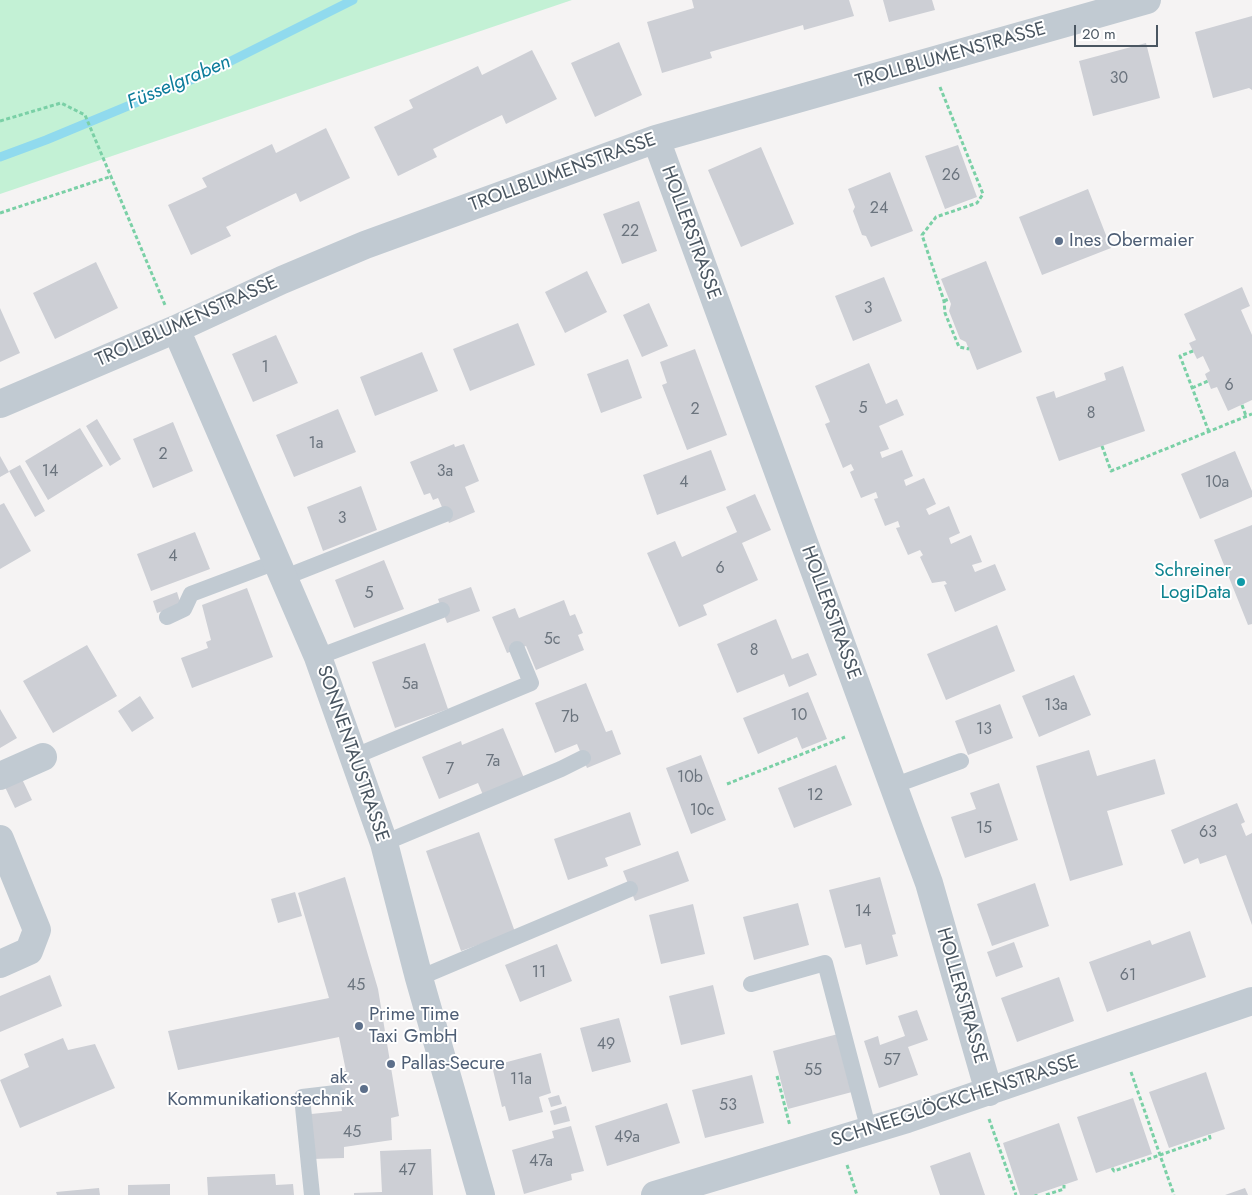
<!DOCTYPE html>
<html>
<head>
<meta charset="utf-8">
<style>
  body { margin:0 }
  #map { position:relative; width:1252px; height:1195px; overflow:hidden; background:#f5f3f3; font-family:Jost,sans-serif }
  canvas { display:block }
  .scale { position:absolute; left:1074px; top:25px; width:84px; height:22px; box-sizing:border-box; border:2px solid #4a5661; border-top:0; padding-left:6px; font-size:15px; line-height:18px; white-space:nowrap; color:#4a5661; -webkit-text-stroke:4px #fff; paint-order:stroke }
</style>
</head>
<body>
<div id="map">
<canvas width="1252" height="1195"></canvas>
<div class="scale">20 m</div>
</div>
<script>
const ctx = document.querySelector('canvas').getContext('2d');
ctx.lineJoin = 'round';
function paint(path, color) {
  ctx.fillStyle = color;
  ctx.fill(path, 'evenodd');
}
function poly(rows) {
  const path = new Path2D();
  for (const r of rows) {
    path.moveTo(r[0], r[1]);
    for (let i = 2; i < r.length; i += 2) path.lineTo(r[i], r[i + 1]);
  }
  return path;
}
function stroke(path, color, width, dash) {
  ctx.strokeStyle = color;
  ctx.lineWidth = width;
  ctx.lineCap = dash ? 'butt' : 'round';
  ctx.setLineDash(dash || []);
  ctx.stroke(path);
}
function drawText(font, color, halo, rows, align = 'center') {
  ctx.font = font + ' Jost,sans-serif';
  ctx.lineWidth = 4;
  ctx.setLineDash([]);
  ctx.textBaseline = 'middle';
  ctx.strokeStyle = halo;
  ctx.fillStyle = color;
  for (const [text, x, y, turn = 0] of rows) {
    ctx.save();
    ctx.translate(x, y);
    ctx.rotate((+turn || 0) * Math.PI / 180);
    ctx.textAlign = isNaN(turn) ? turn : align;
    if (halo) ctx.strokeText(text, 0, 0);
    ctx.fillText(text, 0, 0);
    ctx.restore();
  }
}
const green = poly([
  [0,0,572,0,0,194]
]);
const stream = poly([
  [0,157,46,140,205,74,353,0]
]);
const building = poly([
  [692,0,849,0,854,16,804,30,803,25,710,52,712,58,662,73,647,22,694,8],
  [883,0,932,0,935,10,889,22],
  [1252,16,1252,90,1249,88,1213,98,1195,32],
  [619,42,642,95,595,117,571,63],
  [1146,43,1160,98,1093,116,1079,61],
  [532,50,557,99,506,124,502,115,475,128,433,149,437,157,398,176,374,127,413,108,409,100,478,66,482,75],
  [326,128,350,178,300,202,296,193,271,205,226,227,231,236,191,255,168,205,207,187,202,178,272,144,276,153],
  [958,145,977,197,945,209,925,156],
  [761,147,794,224,741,247,708,170],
  [890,172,913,231,871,247,866,236,862,235,853,211,855,207,848,189],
  [1088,189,1111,248,1042,275,1019,217],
  [639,201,657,251,622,264,603,214],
  [986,261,1022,352,977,370,966,342,960,339,949,311,951,304,941,279],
  [96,262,118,308,55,339,33,293],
  [587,271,607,312,565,333,545,292],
  [884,277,902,321,853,341,835,296],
  [1242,287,1250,306,1241,310,1252,335,1252,400,1228,411,1217,387,1211,389,1205,374,1210,371,1203,356,1197,359,1189,343,1196,340,1184,314],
  [649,303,668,346,642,357,623,315],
  [0,308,20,353,0,362],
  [518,323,535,365,470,391,453,349],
  [276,335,298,383,253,402,232,354],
  [695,349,727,435,687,450,662,385,667,383,660,362],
  [422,352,438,391,375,416,360,377],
  [628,359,642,398,601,413,587,374],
  [869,363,886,404,897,399,904,415,879,426,889,449,880,452,882,458,902,450,913,476,904,480,906,486,924,478,936,504,926,509,929,515,949,506,960,533,949,538,951,544,971,535,982,562,972,565,975,572,995,564,1006,590,955,612,944,585,947,584,945,581,932,583,920,557,923,555,920,550,908,555,896,528,900,527,898,521,885,526,874,499,878,498,876,492,861,498,850,472,854,470,851,464,843,468,825,424,830,422,815,386],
  [1123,366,1145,431,1059,461,1036,397,1054,391,1056,398,1106,380,1104,373],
  [338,409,356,452,294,477,276,435],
  [97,419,121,459,110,466,86,426],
  [173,422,193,471,153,488,133,439],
  [80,428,103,466,48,500,25,461],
  [454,444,455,447,464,444,479,481,465,487,475,512,449,523,438,498,433,500,430,493,424,495,410,462],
  [711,450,726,490,657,515,643,475],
  [1235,451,1252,491,1252,497,1200,519,1181,474],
  [0,456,9,472,0,477],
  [20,465,45,511,35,517,9,471],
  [361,486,377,530,323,551,307,507],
  [755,494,771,530,742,543,758,580,703,605,707,615,679,627,647,553,675,541,682,557,737,532,726,507],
  [4,503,31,551,0,569,0,505],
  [1252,525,1252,624,1248,625,1214,540],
  [195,532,210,569,151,591,137,554],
  [384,560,404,609,354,628,335,580],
  [471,587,480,611,447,623,438,599],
  [247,588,273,657,192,688,181,658,208,648,206,642,211,640,202,605],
  [177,592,181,605,157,613,153,601],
  [564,600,570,616,575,614,583,633,578,635,584,650,536,670,526,646,507,653,492,617,515,608,519,618],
  [776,619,792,659,808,653,817,675,789,687,784,674,737,693,717,644],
  [997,625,1015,671,946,700,927,654],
  [425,643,448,709,395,728,372,662],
  [87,645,117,696,53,733,23,681],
  [1074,675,1091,715,1039,737,1022,696],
  [586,683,606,732,612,730,621,754,587,768,577,744,555,753,535,703],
  [808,692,827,739,802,749,797,737,758,754,743,718],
  [140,696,154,718,132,732,118,711],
  [1000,704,1013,738,968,755,955,721],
  [0,709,17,738,0,748],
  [503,728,524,778,483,795,478,783,439,799,422,757,461,741,462,745],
  [1089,750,1097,776,1155,759,1165,794,1107,811,1123,865,1070,881,1036,766],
  [701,755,726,820,691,834,666,768],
  [836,765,852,805,794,828,778,788],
  [22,779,32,800,15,808,5,787],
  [999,783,1018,840,965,858,951,817,976,809,970,793],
  [1237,803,1245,822,1241,824,1246,836,1252,833,1252,925,1226,855,1200,864,1198,858,1184,864,1171,830],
  [630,812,641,845,605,858,608,866,568,880,554,839],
  [479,832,515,932,461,951,426,851],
  [678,851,689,881,635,901,623,871],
  [345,877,378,989,399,1116,391,1118,392,1140,344,1147,344,1158,312,1159,311,1114,342,1111,335,1073,346,1071,339,1037,178,1070,168,1031,329,998,298,893],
  [880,877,896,934,892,935,898,956,866,965,861,944,845,948,829,890],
  [1035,883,1049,926,992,946,977,904],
  [295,892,302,916,278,923,271,899],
  [798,903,809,945,754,960,743,917],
  [693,904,705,954,661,964,649,915],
  [1190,931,1206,977,1107,1012,1089,962,1150,940,1152,945],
  [1014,942,1023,967,996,977,987,952],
  [557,944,572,981,520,1002,505,965],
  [50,975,62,1006,0,1032,0,996],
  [1059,977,1074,1021,1017,1042,1001,998],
  [713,985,725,1034,681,1045,669,996],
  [917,1010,928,1040,908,1047,918,1075,879,1088,864,1041,878,1036,880,1045,905,1036,898,1016],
  [619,1018,631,1062,592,1072,580,1028],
  [838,1034,852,1092,788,1109,773,1051],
  [63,1038,68,1050,95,1044,115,1088,20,1128,0,1080,29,1067,24,1054],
  [541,1053,551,1093,539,1097,543,1112,509,1121,505,1106,502,1107,492,1066],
  [1206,1072,1225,1129,1169,1148,1149,1092],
  [752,1075,764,1123,705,1138,692,1090],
  [559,1095,562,1104,551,1107,548,1098],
  [1133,1098,1152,1154,1096,1173,1077,1117],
  [667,1103,680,1143,607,1166,595,1126],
  [566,1106,570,1121,554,1125,550,1111],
  [1059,1123,1078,1180,1034,1195,1020,1195,1003,1143],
  [571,1126,584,1171,571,1174,572,1180,524,1194,512,1150,554,1138,552,1131],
  [431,1149,433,1195,354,1195,354,1193,382,1192,380,1151],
  [970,1152,985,1195,940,1195,930,1166],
  [275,1174,276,1185,293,1184,294,1195,208,1195,207,1177],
  [170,1184,170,1195,128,1195,128,1185],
  [99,1188,100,1195,57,1195,56,1192],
  [1245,1188,1248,1195,1225,1195]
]);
const path = poly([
  [940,87,983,194,977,203,936,217,922,235,944,301,945,313,959,347,969,349],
  [0,121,61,103,85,115,165,305],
  [0,213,112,176],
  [944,301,949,299],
  [1193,351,1180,356,1209,432],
  [1192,388,1208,381],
  [1242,405,1246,416],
  [1102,446,1111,471,1252,414],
  [727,784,845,737],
  [1131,1072,1174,1195],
  [777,1076,790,1126],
  [989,1119,1016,1195],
  [847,1165,857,1195],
  [1112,1168,1114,1171,1183,1147,1210,1138,1209,1134],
  [1036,1194,1036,1195],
  [1046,1195,1064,1189,1064,1185]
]);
const lane = poly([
  [283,578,445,514],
  [167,617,184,609,191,594,276,562],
  [318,657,442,610],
  [353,757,531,683,517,649],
  [893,786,961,761],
  [384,843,561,769,583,758],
  [419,978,630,889],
  [751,984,825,963,869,1131],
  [312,1195,302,1097,336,1093]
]);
const street = poly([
  [656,139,929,883,989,1092],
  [176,329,318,657,384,843,419,978,481,1195],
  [0,404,176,329,282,280,365,245,656,139,1147,0],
  [0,776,43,757],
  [0,839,37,930,29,951,0,964],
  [655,1195,907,1119,1252,1001]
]);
const markers = [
  [1059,241,5,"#5c6f8a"],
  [1241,582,5,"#0f9aa8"],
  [359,1026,5,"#5c6f8a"],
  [391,1064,5,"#5c6f8a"],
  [364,1089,5,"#5c6f8a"]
];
const numberNames = [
  ["30",1119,79],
  ["26",951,176],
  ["24",879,209],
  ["22",630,232],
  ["3",868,309],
  ["1",265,368],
  ["6",1229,386],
  ["5",863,409],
  ["2",695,410],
  ["8",1091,414],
  ["1a",316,444],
  ["2",163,455],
  ["14",50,472],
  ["3a",445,472],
  ["4",684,483],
  ["10a",1217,483],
  ["3",342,519],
  ["4",173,557],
  ["6",720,569],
  ["5",369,594],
  ["5c",552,640],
  ["8",754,651],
  ["5a",410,685],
  ["13a",1056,706],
  ["10",799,716],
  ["7b",570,718],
  ["13",984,730],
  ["7a",493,762],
  ["7",450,770],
  ["10b",690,778],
  ["12",815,796],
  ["10c",702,811],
  ["15",984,829],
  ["63",1208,833],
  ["14",863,912],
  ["11",539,973],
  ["61",1128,976],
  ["45",356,986],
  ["49",606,1045],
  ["57",892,1061],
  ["55",813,1071],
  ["11a",521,1080],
  ["53",728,1106],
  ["45",352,1133],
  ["49a",627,1138],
  ["47a",541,1162],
  ["47",407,1171]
];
const streetNames = [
  ["TROLLBLUMENSTRASSE",951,56,-16],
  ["TROLLBLUMENSTRASSE",563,173,-20],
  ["HOLLERSTRASSE",690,233,70],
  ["TROLLBLUMENSTRASSE",187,322,-24],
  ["HOLLERSTRASSE",830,613,70],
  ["SONNENTAUSTRASSE",352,754,71],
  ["HOLLERSTRASSE",961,996,74],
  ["SCHNEEGLÖCKCHENSTRASSE",955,1102,-18]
];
const serviceNames = [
  ["Ines Obermaier",1069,241],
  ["Prime Time",369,1015],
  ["Taxi GmbH",369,1037],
  ["Pallas-Secure",401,1064],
  ["ak.",354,1078,"right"],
  ["Kommunikationstechnik",354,1100,"right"]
];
const cultureNames = [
  ["Schreiner",1231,571],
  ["LogiData",1231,593]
];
const waterNames = [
  ["Füsselgraben",179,83,-23]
];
paint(green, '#c3f1d5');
stroke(stream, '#90daee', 9);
paint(building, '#cdcfd5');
stroke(path, '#7ad0a6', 3, [4, 2.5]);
stroke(lane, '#c1cad2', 16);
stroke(street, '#c1cad2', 28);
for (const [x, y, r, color] of markers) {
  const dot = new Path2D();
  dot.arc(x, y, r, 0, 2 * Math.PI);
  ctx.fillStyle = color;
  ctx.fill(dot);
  stroke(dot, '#fff', 2);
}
drawText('16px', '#6b747e', null, numberNames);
drawText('19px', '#4a5661', '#fff', streetNames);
drawText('19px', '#4e5e75', '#fff', serviceNames, 'left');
drawText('19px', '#0d838f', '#fff', cultureNames, 'right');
drawText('italic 20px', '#0c7c9b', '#fff', waterNames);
</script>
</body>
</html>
